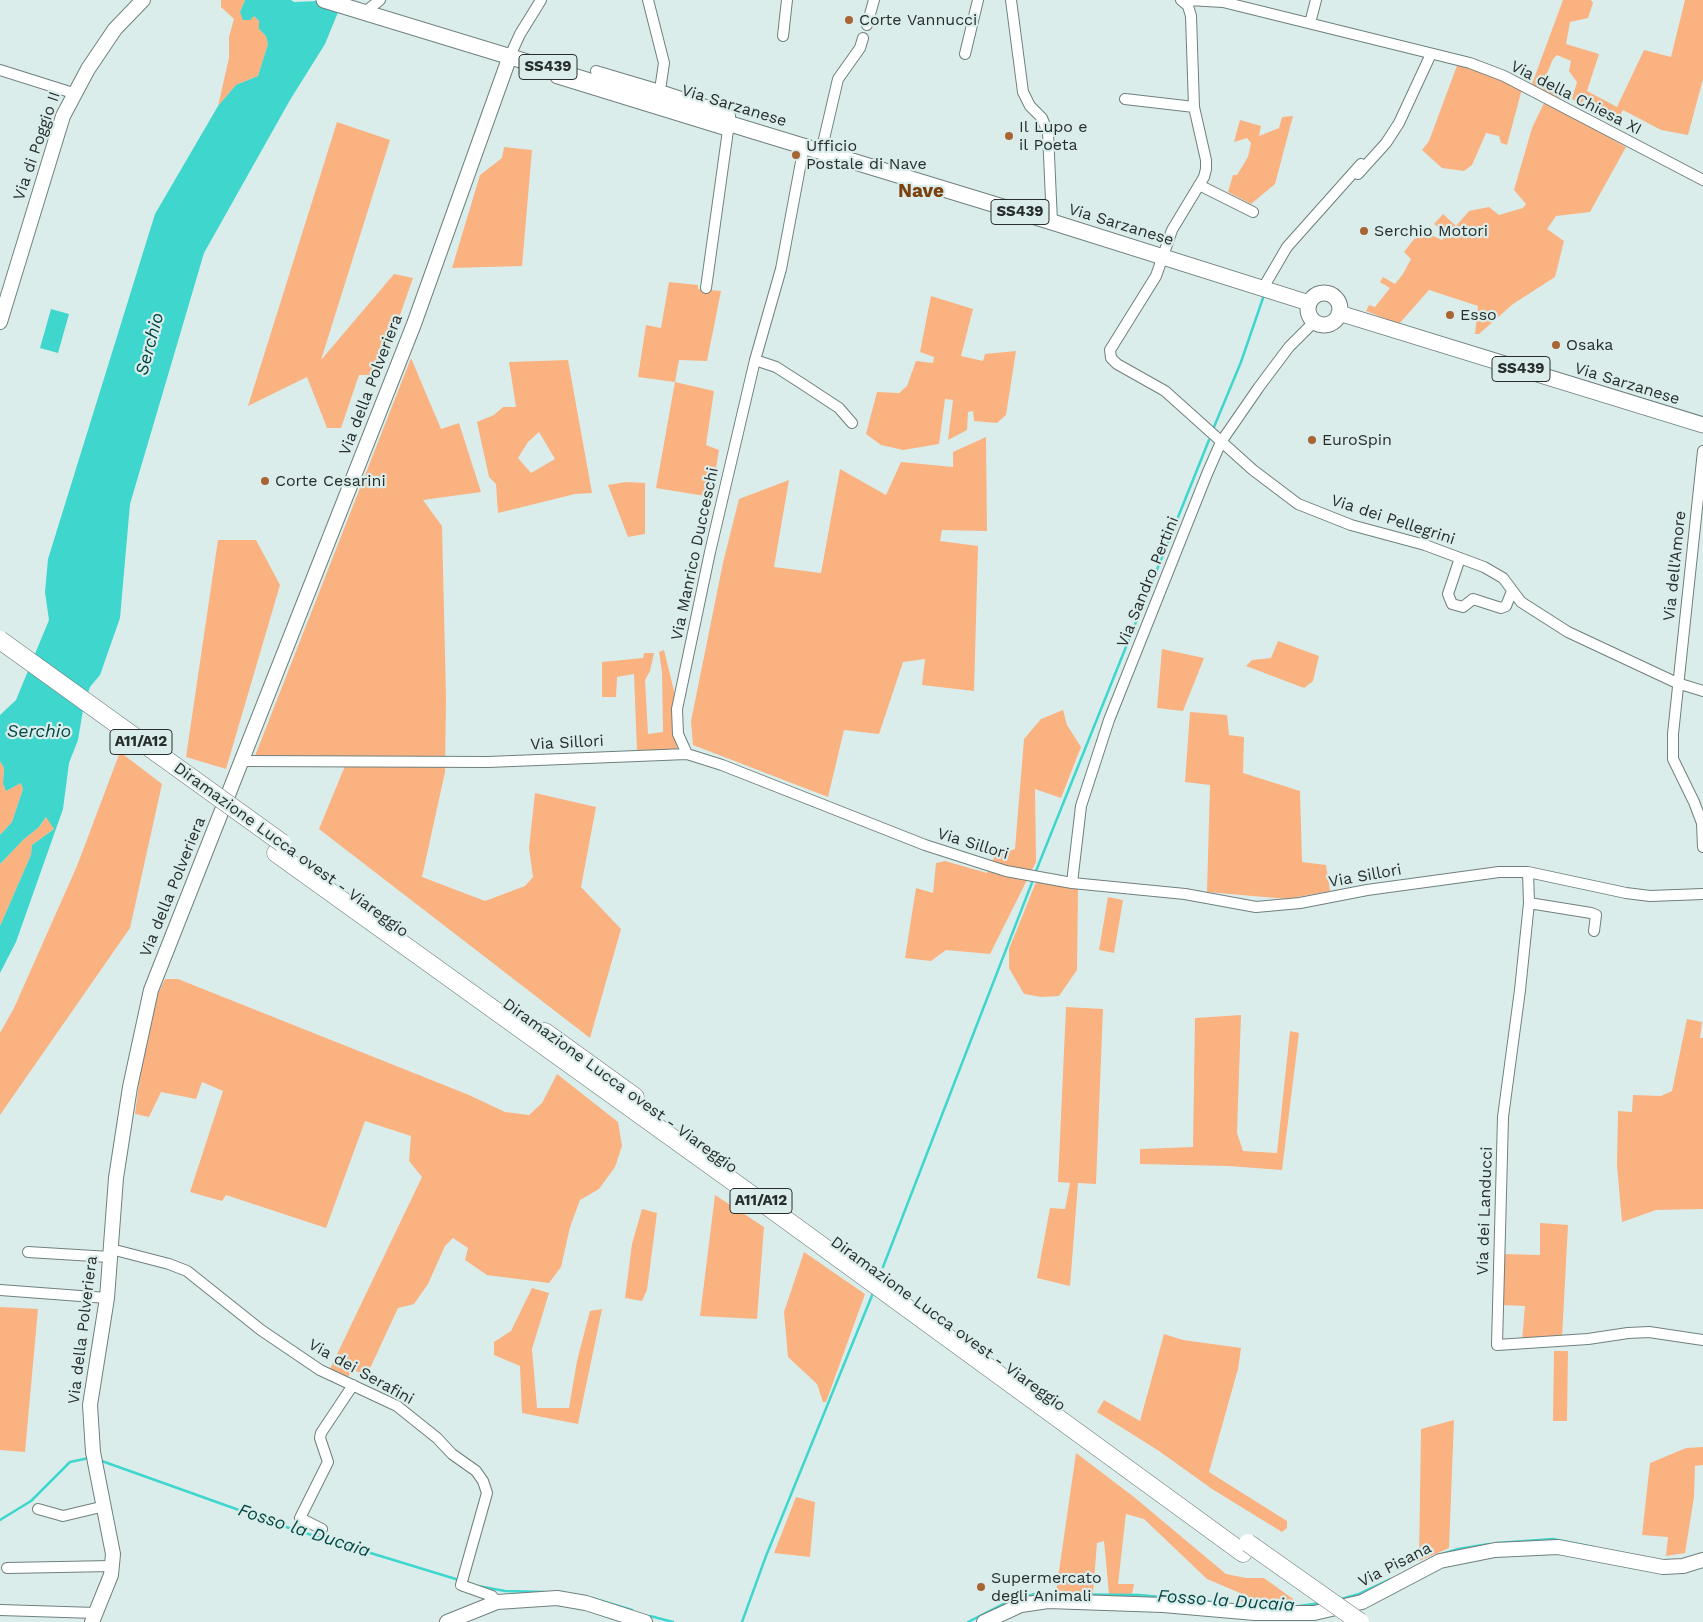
<!DOCTYPE html>
<html>
<head>
<meta charset="utf-8">
<style>
  body { margin:0 }
  canvas { display:block; background:#daedeb }
</style>
</head>
<body>
<canvas width="1703" height="1622"></canvas>
<script>
const ctx = document.querySelector('canvas').getContext('2d');
ctx.lineJoin = 'round';
function paint(path, color) {
  ctx.fillStyle = color;
  ctx.fill(path, 'evenodd');
}
function poly(rows) {
  const path = new Path2D();
  for (const r of rows) {
    if (r.length === 3) {
      path.moveTo(r[0] + r[2], r[1]);
      path.arc(r[0], r[1], r[2], 0, 2 * Math.PI);
      continue;
    }
    path.moveTo(r[0], r[1]);
    for (let i = 2; i < r.length; i += 2) path.lineTo(r[i], r[i + 1]);
  }
  return path;
}
function stroke(path, color, width, dash) {
  ctx.strokeStyle = color;
  ctx.lineWidth = width;
  ctx.lineCap = dash ? 'butt' : 'round';
  ctx.setLineDash(dash || []);
  ctx.stroke(path);
}
function drawText(font, color, halo, rows, align = 'center') {
  ctx.font = font + ' "Work Sans",sans-serif';
  ctx.lineWidth = 4.5;
  ctx.setLineDash([]);
  ctx.textBaseline = 'middle';
  ctx.strokeStyle = halo;
  ctx.fillStyle = color;
  for (const [text, x, y, turn = 0] of rows) {
    ctx.save();
    ctx.translate(x, y);
    ctx.rotate((+turn || 0) * Math.PI / 180);
    ctx.textAlign = isNaN(turn) ? turn : align;
    if (halo) ctx.strokeText(text, 0, 0);
    ctx.fillText(text, 0, 0);
    ctx.restore();
  }
}
const green = poly([
  [221,0,245,0,240,12,254,16,259,21,259,29,266,36,268,44,258,76,236,85,218,106,229,58,229,37,234,19,221,7],
  [1563,0,1591,0,1593,3,1588,18,1570,22,1566,44,1599,54,1587,91,1617,107,1644,50,1671,57,1685,0,1703,0,1703,79,1688,135,1661,130,1623,110,1619,117,1604,115,1572,99,1577,82,1569,71,1571,61,1557,55,1553,59,1545,78,1563,90,1558,100,1532,84],
  [1458,63,1522,89,1507,145,1501,143,1499,136,1486,133,1472,165,1464,171,1442,168,1422,150,1429,141],
  [1545,101,1626,147,1590,212,1556,216,1547,229,1564,241,1555,277,1513,304,1479,334,1475,334,1478,306,1429,290,1399,324,1366,311,1369,305,1375,307,1390,288,1380,282,1383,277,1395,284,1403,274,1411,259,1404,252,1414,239,1429,234,1442,240,1447,234,1434,224,1443,214,1456,226,1469,211,1489,207,1499,215,1523,208,1526,204,1514,190,1532,128],
  [1293,116,1275,184,1251,204,1228,192,1233,175,1237,175,1248,157,1251,143,1247,138,1234,142,1240,120,1261,126,1259,136,1279,128,1282,117],
  [337,122,390,140,321,360,394,274,413,278,379,375,359,375,341,428,327,428,307,377,248,406],
  [504,147,532,150,522,266,452,268,480,175,502,158],
  [669,282,698,285,698,289,721,291,707,361,679,360,675,382,714,391,706,445,719,450,711,497,656,488,675,382,638,377,646,325,661,328],
  [931,296,973,309,961,356,983,361,985,354,1016,351,1006,415,997,423,974,421,973,411,968,412,967,430,948,440,953,400,945,399,939,444,903,450,881,445,866,434,877,392,899,393,907,386,916,361,933,363,934,357,920,352],
  [411,358,441,429,459,423,481,492,423,500,442,526,446,697,445,772,422,877,485,901,525,886,533,877,529,848,535,793,596,807,581,887,621,929,590,1038,319,829,345,766,251,766],
  [568,360,592,493,575,494,498,513,496,484,489,477,477,422,494,415,503,407,516,407,509,362],
  [539,432,555,459,531,473,518,458,528,442],
  [986,437,987,531,942,530,940,541,978,546,974,691,922,685,925,659,903,662,879,734,844,730,828,797,693,745,691,721,723,563,739,499,789,480,774,567,821,573,840,469,886,495,901,462,953,467,953,452],
  [626,482,645,483,645,534,628,537,608,485],
  [218,540,256,540,280,585,226,769,186,757],
  [1278,641,1319,656,1313,681,1304,688,1246,666,1252,660,1271,658],
  [1162,649,1204,658,1183,711,1157,708],
  [664,650,674,691,677,750,637,751,634,674,617,677,616,697,602,697,602,662,643,658,644,653,654,653,650,671,645,680,648,734,663,732,662,672,659,652],
  [1063,710,1067,725,1081,747,1061,798,1035,789,1036,862,990,954,946,950,931,961,905,958,916,888,933,893,936,863,945,861,987,873,995,856,1015,849,1024,739,1041,719],
  [1190,712,1227,715,1229,735,1244,737,1243,773,1300,791,1302,862,1326,865,1330,891,1287,899,1207,892,1210,785,1185,782],
  [120,752,162,784,130,928,0,1115,0,1033,14,1008,77,866],
  [0,761,4,768,3,784,6,791,21,783,23,789,12,822,0,835],
  [47,816,54,829,32,845,31,855,0,926,0,864,24,839,39,827],
  [1036,882,1078,889,1077,970,1059,996,1041,997,1024,994,1009,968,1009,949],
  [1108,897,1123,900,1114,953,1099,950],
  [165,979,178,979,469,1095,505,1112,529,1115,542,1103,557,1074,618,1122,622,1146,615,1167,599,1189,580,1200,570,1227,561,1267,549,1283,487,1275,465,1260,468,1248,453,1238,445,1246,428,1284,414,1304,398,1308,366,1377,353,1369,346,1380,329,1371,422,1177,409,1161,411,1136,365,1121,326,1228,226,1195,222,1201,190,1192,223,1091,202,1082,196,1099,161,1092,149,1117,135,1114,142,1060,157,996],
  [1066,1007,1103,1009,1096,1184,1078,1183,1070,1286,1037,1278,1050,1208,1065,1209,1070,1183,1058,1182],
  [1241,1015,1237,1133,1243,1151,1277,1153,1290,1031,1299,1033,1282,1170,1228,1166,1140,1164,1140,1149,1193,1147,1195,1018],
  [1687,1019,1702,1022,1700,1038,1703,1038,1703,1209,1656,1210,1622,1222,1617,1165,1618,1111,1632,1112,1633,1095,1661,1096,1672,1091],
  [715,1195,764,1227,757,1319,700,1316],
  [642,1209,657,1213,647,1290,642,1301,625,1298,632,1244],
  [1540,1223,1568,1225,1562,1338,1522,1341,1525,1306,1502,1305,1503,1254,1540,1255],
  [804,1252,865,1294,826,1402,823,1402,817,1384,788,1357,784,1312],
  [532,1288,549,1293,532,1349,537,1408,569,1408,577,1361,590,1311,602,1309,578,1424,522,1413,520,1366,494,1355,494,1342,511,1331],
  [0,1307,38,1309,25,1452,0,1450],
  [1164,1334,1183,1340,1241,1348,1238,1369,1209,1472,1287,1521,1287,1528,1282,1532,1212,1489,1159,1451,1097,1412,1104,1400,1140,1421],
  [1554,1351,1568,1351,1567,1421,1553,1421],
  [1454,1420,1449,1548,1419,1561,1421,1429],
  [1703,1447,1703,1465,1695,1466,1694,1497,1685,1553,1666,1556,1668,1537,1642,1535,1650,1463,1686,1448],
  [1076,1453,1134,1497,1226,1574,1246,1578,1264,1578,1293,1599,1294,1605,1241,1602,1240,1593,1207,1579,1144,1519,1126,1514,1118,1584,1134,1584,1132,1594,1109,1594,1104,1541,1097,1543,1093,1593,1056,1592],
  [796,1497,815,1502,810,1557,774,1553]
]);
const water = poly([
  [245,0,291,0,294,2,343,0,325,44,290,100,204,253,130,504,120,618,100,675,90,687,84,704,78,740,69,763,63,809,16,942,0,973,0,926,31,855,32,845,54,829,46,817,39,827,24,839,0,864,0,835,12,822,23,789,21,783,6,791,3,784,4,768,0,761,0,715,16,700,49,620,45,592,48,559,155,214,218,106,236,85,258,76,268,44,266,36,259,29,259,21,254,16,250,20,243,20,240,12],
  [51,309,69,314,58,353,40,348]
]);
const stream = poly([
  [1214,427,1241,362,1263,298],
  [1036,871,1209,440],
  [883,1267,1033,880],
  [99,1460,292,1529,459,1580],
  [0,1520,31,1501,70,1462,89,1458],
  [1497,1543,1553,1539,1593,1547],
  [1439,1555,1458,1549,1489,1544],
  [478,1586,505,1591,545,1592],
  [592,1598,632,1610],
  [1341,1599,1359,1594,1391,1579],
  [1299,1606,1321,1603],
  [650,1616,673,1622],
  [742,1622,766,1556,873,1293],
  [968,1622,1009,1601,1035,1594,1139,1595,1224,1603]
]);
const street = poly([
  [648,0,664,63,660,90,721,110,730,116,706,288],
  [1011,0,1023,92,1030,106,1042,118,1048,133,1052,222],
  [1181,0,1188,6,1191,16,1194,107,1206,160,1206,169,1204,177,1172,230,1156,276,1110,350,1111,358,1117,364,1165,391,1253,470,1298,504,1351,525,1425,545,1484,567,1503,578,1521,602,1568,632,1677,683,1703,691],
  [1189,0,1223,2,1470,63,1504,76,1703,180],
  [365,12,380,0],
  [1310,23,1316,0],
  [867,25,874,0],
  [783,36,787,0],
  [965,54,978,0],
  [510,56,520,34,541,0],
  [0,70,73,93],
  [596,71,660,90],
  [556,78,725,130],
  [1125,99,1194,107],
  [821,152,838,79,860,48,863,38],
  [1358,174,1386,143,1399,123,1431,54],
  [1199,185,1253,212],
  [1263,288,1287,247,1361,164],
  [755,360,776,367,801,383,839,408,852,423],
  [1703,451,1673,734,1673,759,1694,802,1702,823,1703,847],
  [1460,558,1448,594,1452,604,1463,607,1473,599,1501,608,1506,606,1512,591],
  [687,754,678,734,677,709,710,552,755,360,781,269,804,146],
  [243,761,488,762,687,754,722,765,925,845,1006,871,1072,883,1185,894,1256,907,1300,903,1367,890,1499,872,1528,872,1626,893,1650,896,1703,894],
  [1528,872,1529,903,1520,990,1503,1117,1497,1345,1588,1339,1628,1333,1649,1332,1703,1340],
  [1072,883,1081,806,1109,720,1207,474,1221,442,1259,387,1289,347,1314,322],
  [1529,903,1591,913,1596,915,1594,931],
  [111,1249,169,1264,187,1271,261,1330,320,1370,397,1406,437,1438,452,1454,476,1471,483,1481,487,1493,461,1585,492,1596,497,1602],
  [28,1252,110,1257],
  [0,1290,107,1298],
  [38,1509,63,1516,105,1506],
  [322,1529,300,1518,328,1462,320,1438,321,1433,353,1385],
  [7,1568,112,1566],
  [0,1610,96,1613]
]);
const secondary = poly([
  [0,322,63,116,88,69,115,29,143,0],
  [92,1622,111,1575,113,1554,93,1452,90,1405,107,1298,116,1178,130,1087,151,990,414,324,510,56],
  [447,1622,497,1602,557,1598,586,1603,645,1622],
  [984,1622,1021,1605,1048,1601,1163,1605,1255,1613,1314,1613,1362,1602,1440,1561,1495,1550,1558,1547,1663,1567,1683,1566,1703,1560]
]);
const primary = poly([
  [324,0,1052,222,1309,303],
  [1324,309,16],
  [1339,313,1703,425]
]);
const highway = poly([
  [276,853,774,1211,1243,1553],
  [545,1032,635,1097]
]);
const highwayBridge = poly([
  [0,640,282,843],
  [1248,1543,1360,1622]
]);
const markers = [
  [849,20,5,"#a86533"],
  [1009,136,5,"#a86533"],
  [796,155,5,"#a86533"],
  [1364,231,5,"#a86533"],
  [1450,315,5,"#a86533"],
  [1556,345,5,"#a86533"],
  [1312,440,5,"#a86533"],
  [265,481,5,"#a86533"],
  [981,1587,5,"#a86533"]
];
const shields = [
  [548,67,58],
  [1020,212,58],
  [1521,369,58],
  [141,742,62],
  [761,1201,62]
];
const shieldNames = [
  ["SS439",548,67],
  ["SS439",1020,212],
  ["SS439",1521,369],
  ["A11/A12",141,742],
  ["A11/A12",761,1201]
];
const poiNames = [
  ["Corte Vannucci",859,20],
  ["Il Lupo e",1019,127],
  ["il Poeta",1019,145],
  ["Ufficio",806,146],
  ["Postale di Nave",806,164],
  ["Serchio Motori",1374,231],
  ["Esso",1460,315],
  ["Osaka",1566,345],
  ["EuroSpin",1322,440],
  ["Corte Cesarini",275,481],
  ["Supermercato",991,1578],
  ["degli Animali",991,1596]
];
const streetNames = [
  ["Via della Chiesa XI",1576,98,27],
  ["Via Sarzanese",734,106,17],
  ["Via di Poggio II",37,146,-71],
  ["Via Sarzanese",1121,225,17],
  ["Via Sarzanese",1627,384,17],
  ["Via della Polveriera",371,385,-69],
  ["Via dei Pellegrini",1393,520,18],
  ["Via Manrico Ducceschi",695,554,-78],
  ["Via dell'Amore",1675,566,-84],
  ["Via Sandro Pertini",1148,582,-68],
  ["Via Sillori",567,743,-3],
  ["Via Sillori",973,844,17],
  ["Diramazione Lucca ovest - Viareggio",291,850,36],
  ["Via Sillori",1365,876,-10],
  ["Via della Polveriera",173,887,-68],
  ["Diramazione Lucca ovest - Viareggio",620,1086,36],
  ["Via dei Landucci",1485,1211,-88],
  ["Diramazione Lucca ovest - Viareggio",948,1324,36],
  ["Via della Polveriera",83,1330,-83],
  ["Via dei Serafini",361,1372,29],
  ["Via Pisana",1395,1565,-27]
];
const waterNames = [
  ["Serchio",150,344,-75],
  ["Serchio",39,732],
  ["Fosso la Ducaia",304,1531,18],
  ["Fosso la Ducaia",1226,1601,4]
];
const quarterNames = [
  ["Nave",921,191]
];
paint(green, '#fbb281');
paint(water, '#3ed6cd');
stroke(stream, '#3ed6cd', 2.5);
stroke(street, '#6f807e', 12);
stroke(secondary, '#6f807e', 16);
stroke(primary, '#6f807e', 17);
stroke(highway, '#6f807e', 19);
stroke(street, '#fff', 10);
stroke(secondary, '#fff', 14);
stroke(primary, '#fff', 15);
stroke(highway, '#fff', 18);
stroke(highwayBridge, '#6f807e', 19, []);
stroke(highwayBridge, '#fff', 18);
for (const [x, y, r, color] of markers) {
  const dot = new Path2D();
  dot.arc(x, y, r, 0, 2 * Math.PI);
  ctx.fillStyle = color;
  ctx.fill(dot);
  stroke(dot, '#daedeb', 2);
}
for (const [x, y, w] of shields) {
  const box = new Path2D();
  box.roundRect(x - w / 2, y - 12.5, w, 25, 4);
  ctx.fillStyle = '#daedeb';
  ctx.fill(box);
  stroke(box, '#272e2d', 1);
}
drawText('bold 15px', '#272e2d', null, shieldNames);
drawText('16px', '#272e2d', '#daedeb', poiNames, 'left');
drawText('16px', '#272e2d', '#daedeb', streetNames);
drawText('italic 18px', '#014743', '#daedeb', waterNames);
drawText('bold 19px', '#7a400e', '#daedeb', quarterNames);
</script>
</body>
</html>
